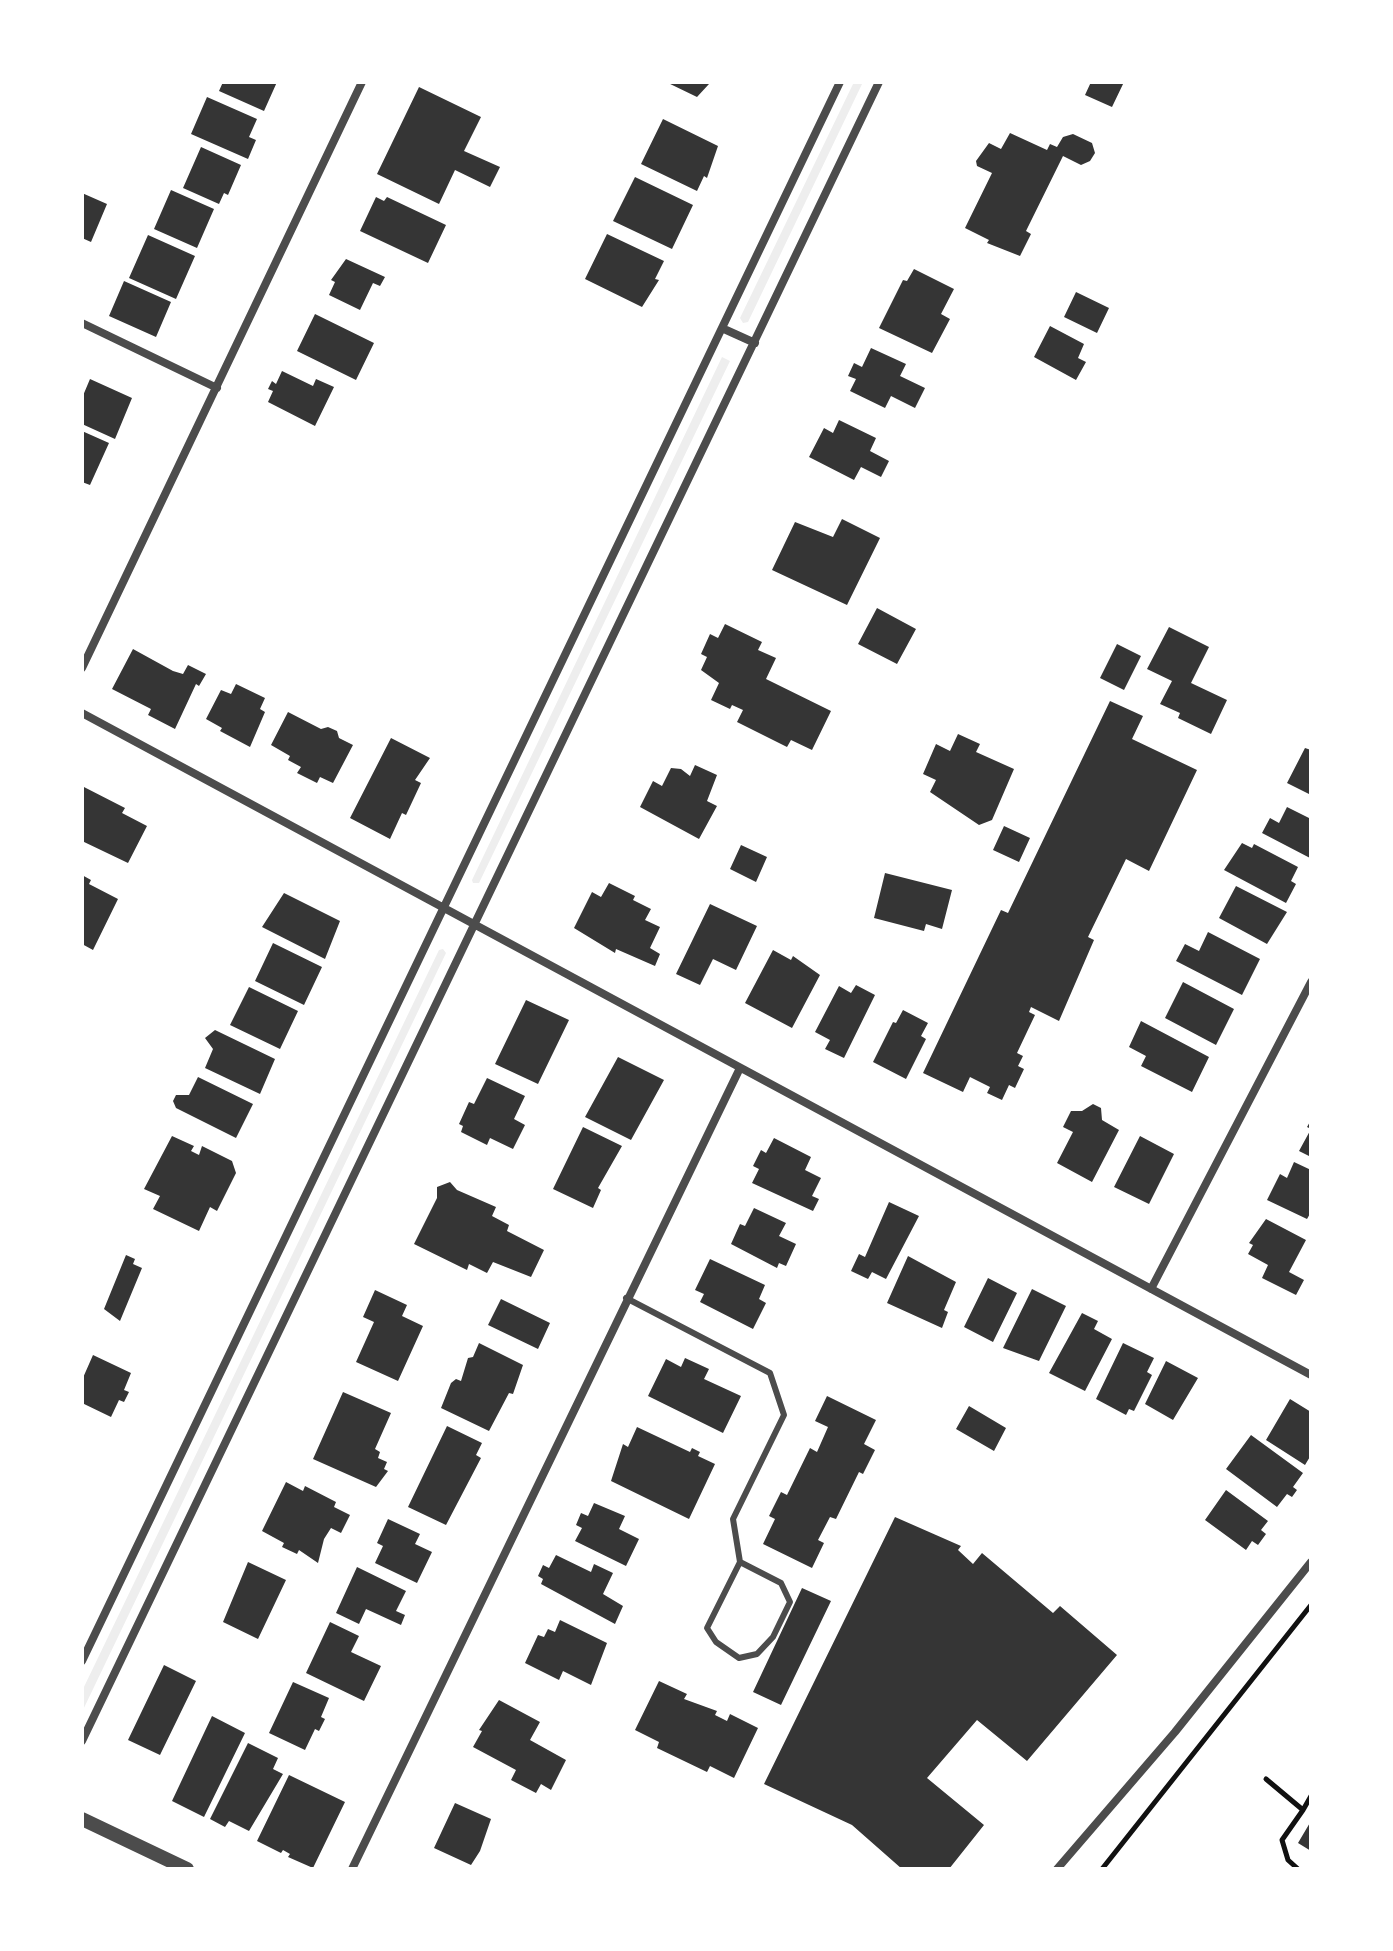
<!DOCTYPE html>
<html>
<head>
<meta charset="utf-8">
<style>
  body { margin:0 }
  #map { position:relative; width:1393px; height:1951px; overflow:hidden; background:#fff; font-family:"Titillium Web",sans-serif }
  canvas { display:block }
  .frame { position:absolute; inset:0; border:84px solid #fff; pointer-events:none }
</style>
</head>
<body>
<div id="map">
<canvas width="1393" height="1951"></canvas>
<div class="frame"></div>
</div>
<script>
const ctx = document.querySelector('canvas').getContext('2d');
ctx.lineJoin = 'round';
function paint(path, color) {
  ctx.fillStyle = color;
  ctx.fill(path, 'evenodd');
}
function poly(rows) {
  const path = new Path2D();
  for (const r of rows) {
    path.moveTo(r[0], r[1]);
    for (let i = 2; i < r.length; i += 2) path.lineTo(r[i], r[i + 1]);
  }
  return path;
}
function stroke(path, color, width, dash) {
  ctx.strokeStyle = color;
  ctx.lineWidth = width;
  ctx.lineCap = dash ? 'butt' : 'round';
  ctx.setLineDash(dash || []);
  ctx.stroke(path);
}
const green = poly([
  [854,82,863,82,748,322,743,323,740,318],
  [722,357,730,361,479,883,473,883,472,880],
  [443,949,446,953,82,1712,82,1691,439,950]
]);
const building = poly([
  [223,82,277,82,264,111,219,91],
  [666,82,709,82,709,84,697,97],
  [1091,82,1124,82,1112,107,1085,95],
  [419,87,481,117,464,151,500,167,490,187,455,170,439,204,377,174],
  [207,97,257,119,249,137,256,140,248,159,191,134],
  [663,119,718,146,707,178,704,176,697,191,641,164],
  [1010,133,1047,150,1050,144,1057,147,1063,137,1073,134,1092,143,1095,153,1090,161,1081,165,1063,156,1026,231,1031,234,1020,256,987,243,989,240,965,228,992,173,977,166,976,161,989,143,1001,149],
  [201,147,241,165,228,195,224,193,219,204,183,188],
  [635,177,693,205,672,249,613,221],
  [171,190,214,209,197,248,154,229],
  [82,193,107,204,91,242,82,238],
  [376,197,384,201,387,197,446,225,428,263,360,231],
  [607,234,664,261,655,279,659,280,642,307,585,279],
  [148,235,195,256,176,299,129,278],
  [346,259,385,277,380,286,373,283,360,310,329,295,335,282,331,280],
  [914,269,954,289,941,314,950,319,932,353,879,328,903,280,907,281],
  [124,281,171,302,156,337,109,316],
  [1076,292,1109,308,1097,333,1064,317],
  [315,314,374,343,356,380,297,351],
  [1050,326,1084,344,1078,358,1086,362,1076,380,1034,357],
  [871,348,906,364,900,376,925,388,915,408,891,396,885,408,850,391,856,379,848,376,854,363,862,367],
  [282,371,313,386,316,379,334,387,315,426,268,402,273,391,268,389,272,381,276,384],
  [90,379,132,398,115,439,82,424,82,398],
  [839,420,876,438,870,451,889,461,881,477,861,467,854,480,809,457,824,428,833,433],
  [82,431,109,443,90,485,82,482],
  [842,519,880,538,847,605,772,570,795,522,833,537],
  [877,608,916,629,897,664,858,644],
  [725,624,762,642,758,650,776,658,766,679,831,711,812,750,791,740,787,747,737,722,743,710,732,705,730,709,711,700,719,683,701,670,707,657,701,654,710,634,718,638],
  [1169,627,1209,647,1191,683,1227,700,1211,734,1178,718,1180,713,1160,704,1172,681,1147,669],
  [1117,644,1141,656,1124,690,1100,678],
  [133,649,173,671,183,674,188,665,206,674,199,686,196,684,175,729,148,715,151,709,112,689],
  [236,684,265,698,260,709,265,712,250,747,220,731,222,728,206,719,221,690,231,694],
  [1110,701,1143,716,1132,739,1197,770,1149,871,1126,859,1088,937,1094,940,1059,1021,1031,1007,1029,1012,1035,1015,1017,1053,1023,1056,1018,1066,1024,1069,1015,1088,1009,1085,1002,1100,987,1093,990,1087,970,1077,963,1092,923,1073,1001,910,1008,913],
  [288,712,321,729,328,727,337,731,339,738,353,745,333,783,320,777,317,783,297,773,301,767,288,760,290,756,271,745],
  [958,734,980,744,976,752,1014,769,992,820,979,825,930,792,936,780,923,774,936,744,950,751],
  [391,738,430,758,415,780,421,783,406,815,402,813,390,839,350,818],
  [1305,748,1311,750,1311,795,1287,783],
  [695,765,717,775,707,801,717,806,699,839,640,807,653,781,662,786,671,768,681,769,690,776],
  [82,786,125,808,122,813,147,826,128,863,82,841],
  [1287,807,1311,819,1310,858,1262,833,1270,818,1279,823],
  [1004,826,1030,838,1019,862,993,850],
  [1242,843,1252,848,1254,844,1298,867,1291,881,1296,884,1286,903,1224,870],
  [741,845,767,857,756,882,730,869],
  [885,873,952,890,942,929,926,924,924,931,874,918],
  [82,875,91,880,89,884,118,899,93,950,82,944],
  [609,883,635,896,633,900,651,909,645,920,660,927,650,948,660,954,655,966,616,949,615,953,574,928,592,892,601,897],
  [1236,886,1287,912,1267,944,1219,918],
  [284,893,340,921,325,959,262,927],
  [710,904,757,926,736,970,713,959,700,985,676,974],
  [1208,932,1260,959,1242,995,1176,961,1185,944,1199,951],
  [273,943,322,967,304,1005,255,981],
  [773,950,791,960,793,956,820,975,792,1028,745,1003],
  [1183,982,1234,1009,1216,1045,1165,1018],
  [856,985,875,995,844,1058,825,1049,830,1040,815,1032,839,986,851,993],
  [249,987,298,1011,280,1049,230,1025],
  [526,1000,569,1020,538,1084,495,1064],
  [903,1010,928,1023,921,1036,926,1039,906,1079,873,1062,893,1022,896,1023],
  [1141,1021,1209,1057,1192,1092,1141,1066,1146,1056,1129,1047],
  [215,1030,275,1059,260,1094,205,1068,213,1049,205,1038],
  [618,1057,664,1080,631,1140,585,1117],
  [198,1077,253,1104,236,1138,176,1108,173,1101,176,1095,189,1095],
  [487,1078,525,1096,514,1119,525,1125,513,1149,490,1138,487,1145,461,1132,463,1126,459,1124,469,1102,474,1104],
  [1093,1104,1101,1108,1102,1120,1119,1130,1092,1182,1057,1163,1073,1132,1063,1127,1071,1111,1082,1111],
  [1311,1120,1311,1157,1299,1151,1311,1129,1307,1127],
  [583,1127,622,1146,598,1188,601,1190,593,1208,553,1189],
  [172,1136,194,1146,191,1151,199,1155,202,1146,232,1161,236,1173,217,1211,210,1207,199,1231,153,1209,160,1196,144,1189],
  [1140,1136,1174,1154,1149,1204,1114,1187],
  [774,1138,811,1157,805,1170,821,1178,812,1196,819,1199,813,1211,752,1183,759,1169,753,1166,761,1150,766,1153],
  [1294,1162,1311,1170,1311,1212,1307,1219,1267,1200,1280,1174,1287,1178],
  [450,1182,457,1190,496,1207,492,1216,509,1225,507,1231,544,1250,531,1277,493,1262,487,1273,469,1264,467,1270,414,1244,437,1198,437,1187],
  [889,1202,919,1216,886,1279,872,1272,868,1279,851,1271,859,1254,865,1257],
  [754,1208,786,1223,779,1236,796,1244,786,1266,779,1263,777,1268,731,1244,740,1224,745,1226],
  [1266,1219,1306,1240,1289,1272,1304,1280,1296,1295,1262,1278,1268,1265,1248,1254,1253,1245,1249,1243],
  [126,1255,135,1259,133,1264,142,1268,120,1321,104,1309],
  [908,1256,956,1282,944,1310,948,1312,942,1328,887,1303],
  [710,1259,765,1285,759,1299,766,1303,753,1329,700,1302,704,1294,695,1290],
  [988,1278,1017,1293,993,1342,964,1327],
  [1032,1289,1066,1306,1039,1361,1003,1348],
  [375,1290,407,1305,402,1316,423,1326,398,1381,356,1362,374,1322,363,1317],
  [501,1299,550,1323,538,1349,488,1325],
  [1082,1313,1098,1321,1094,1329,1112,1339,1085,1391,1049,1373],
  [479,1343,523,1365,513,1394,509,1393,489,1431,441,1408,451,1383,456,1379,461,1381,468,1358,473,1357],
  [1123,1343,1154,1358,1147,1372,1152,1375,1134,1411,1129,1409,1126,1415,1096,1399],
  [93,1355,131,1373,124,1390,129,1392,124,1402,119,1400,111,1417,82,1403,82,1380],
  [685,1358,709,1369,704,1379,741,1396,723,1433,648,1396,666,1359,681,1367],
  [1166,1361,1198,1378,1173,1420,1145,1404],
  [343,1392,391,1413,375,1449,380,1452,378,1458,387,1462,384,1469,388,1471,376,1487,313,1459],
  [827,1396,876,1420,864,1444,875,1450,863,1474,859,1472,836,1519,830,1517,818,1540,824,1543,812,1568,763,1544,775,1519,769,1516,781,1492,787,1495,810,1448,817,1452,828,1427,815,1421],
  [1290,1399,1311,1412,1311,1455,1305,1465,1266,1440],
  [969,1406,1006,1428,994,1451,956,1429],
  [447,1426,482,1443,476,1455,481,1458,446,1525,408,1507],
  [637,1427,690,1452,692,1448,700,1452,698,1456,715,1464,689,1519,611,1481,623,1444,628,1447],
  [1251,1435,1303,1473,1293,1487,1297,1490,1292,1497,1287,1494,1277,1507,1226,1469],
  [286,1482,303,1491,305,1486,336,1502,334,1507,350,1515,341,1533,331,1528,324,1539,318,1563,299,1550,297,1554,282,1547,284,1543,262,1531],
  [1226,1490,1268,1521,1261,1530,1266,1534,1258,1545,1252,1541,1246,1550,1205,1520],
  [594,1503,625,1516,619,1529,639,1539,626,1566,575,1541,582,1528,576,1525,581,1513,588,1516],
  [895,1517,961,1546,958,1550,973,1564,982,1553,1053,1613,1060,1606,1117,1655,1027,1761,977,1720,927,1778,984,1825,949,1869,902,1869,852,1825,764,1784],
  [388,1519,420,1534,415,1544,432,1552,417,1583,375,1563,383,1546,377,1543],
  [556,1555,591,1572,594,1564,613,1573,603,1594,623,1606,615,1624,541,1584,543,1579,538,1576,543,1565,549,1568],
  [248,1562,286,1580,258,1639,223,1622],
  [357,1567,406,1591,396,1611,405,1615,401,1625,366,1609,359,1624,336,1613],
  [802,1588,831,1601,781,1705,753,1692],
  [560,1620,607,1643,591,1685,563,1671,559,1680,525,1663,538,1635,544,1637,548,1629,555,1632],
  [330,1622,359,1636,351,1652,381,1666,364,1701,306,1673],
  [164,1665,196,1681,160,1755,128,1740],
  [659,1681,687,1694,684,1699,717,1711,715,1715,727,1721,730,1714,758,1728,734,1778,710,1766,707,1772,657,1748,659,1742,635,1730],
  [293,1682,329,1698,321,1717,325,1719,319,1731,315,1729,305,1750,269,1733],
  [499,1700,540,1722,530,1740,566,1760,551,1790,541,1784,536,1793,511,1780,516,1770,473,1747,482,1731,479,1730],
  [212,1716,245,1733,204,1817,172,1801],
  [248,1743,278,1758,273,1769,283,1774,249,1831,229,1821,225,1827,210,1819],
  [289,1775,345,1802,313,1868,288,1857,290,1854,283,1850,281,1853,257,1841],
  [455,1803,491,1819,480,1851,471,1865,434,1848],
  [1311,1821,1311,1851,1298,1843]
]);
const path = poly([
  [1266,1779,1303,1810,1311,1796],
  [1102,1869,1311,1605],
  [1298,1869,1288,1860,1282,1840,1303,1810]
]);
const service = poly([
  [626,1298,770,1373,784,1415,733,1519,740,1562,707,1628,716,1642,739,1658,757,1654,773,1637,790,1602,781,1583,740,1562]
]);
const minor = poly([
  [82,323,217,388],
  [724,329,755,343],
  [82,668,362,82],
  [82,713,1311,1375],
  [1151,1289,1311,982],
  [82,1661,840,82],
  [82,1741,879,82],
  [352,1869,740,1068],
  [1057,1869,1175,1732,1311,1562]
]);
const tertiary = poly([
  [82,1819,187,1869]
]);
paint(green, '#eee');
paint(building, '#353535');
stroke(path, '#111', 5);
stroke(service, '#4c4c4c', 6);
stroke(minor, '#4c4c4c', 8);
stroke(tertiary, '#4c4c4c', 14);
</script>
</body>
</html>
